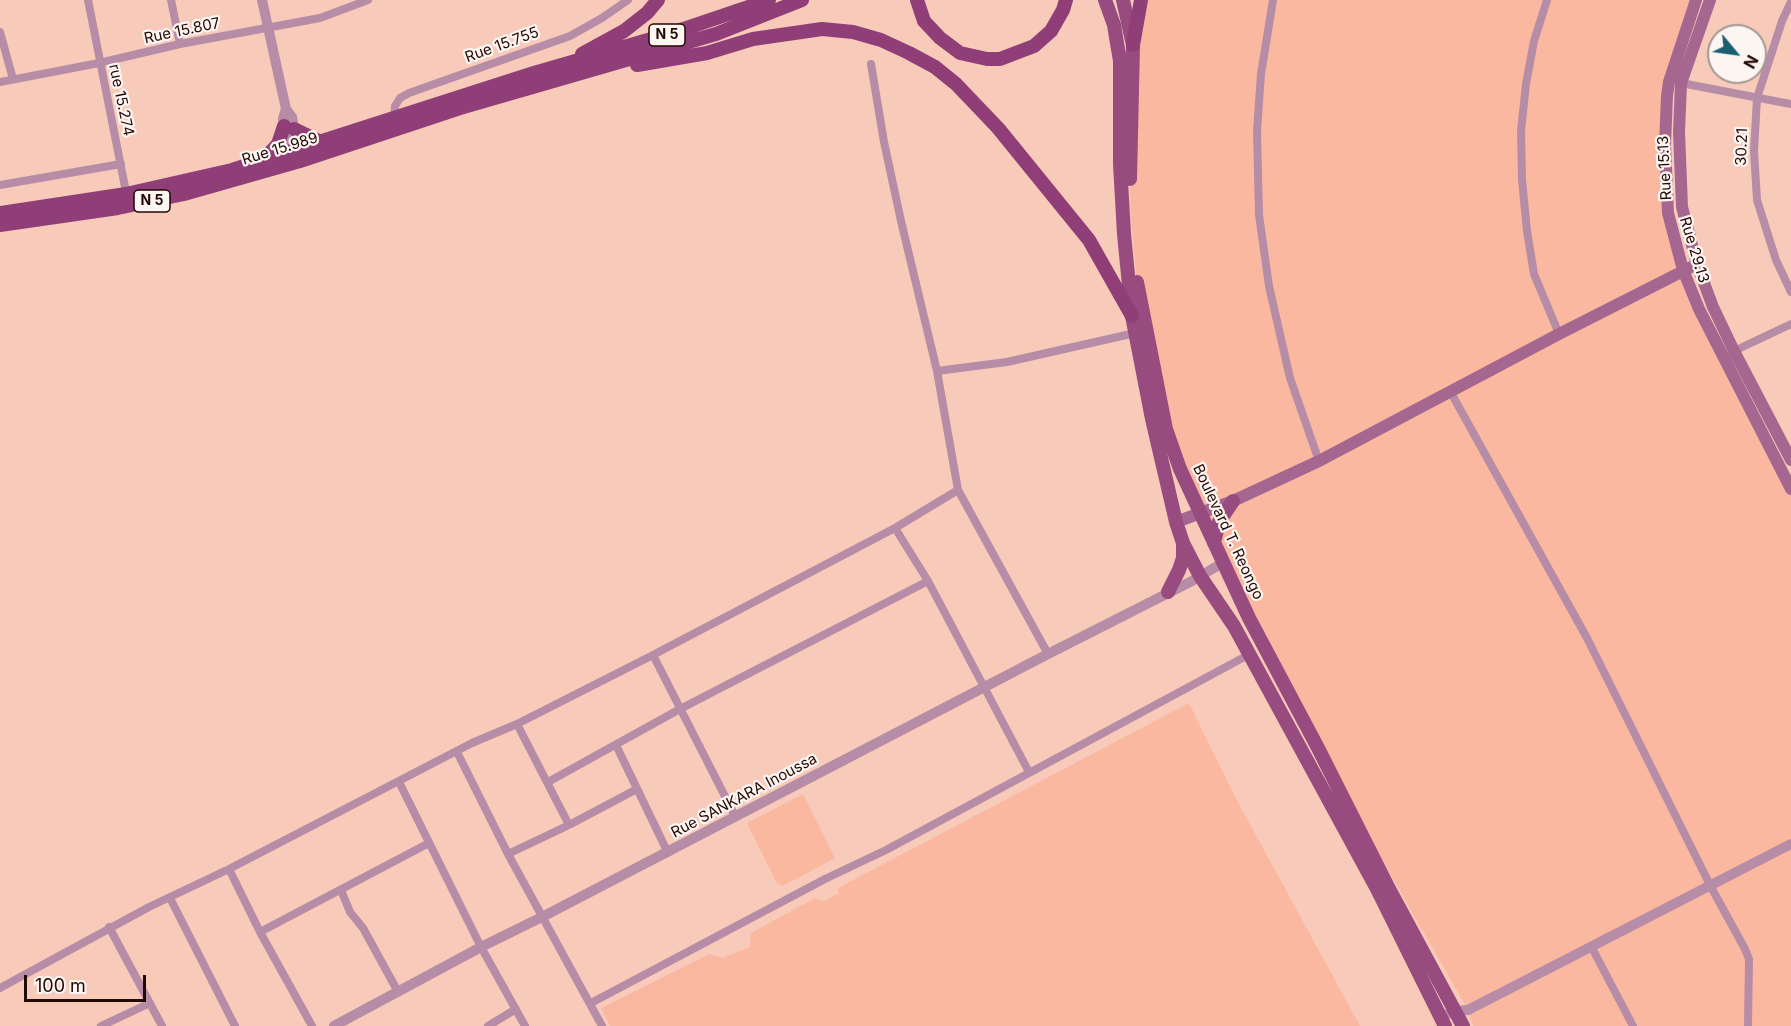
<!DOCTYPE html>
<html>
<head>
<meta charset="utf-8">
<style>
  body { margin:0 }
  #map { position:relative; width:1791px; height:1026px; overflow:hidden; background:#f8cab9; font-family:Inter,sans-serif }
  canvas { display:block }
  .north { position:absolute; left:1707px; top:24px; width:60px; height:60px; box-sizing:border-box; background:#fdf5f2; border:2px solid #a59792; border-radius:50%; rotate:119deg; font-size:16px; font-weight:700; line-height:24px; text-align:center; color:#220902 }
  .north::after { content:''; display:block; margin:auto; width:21px; height:27px; background:#1b5f72; clip-path:polygon(50% 0,100% 100%,50% 72%,0 100%) }
  .scale { position:absolute; left:24px; top:975px; width:122px; height:27px; box-sizing:border-box; border:3px solid #220902; border-top:0; padding-left:8px; font-size:18px; line-height:21px; white-space:nowrap; color:#220902; -webkit-text-stroke:4px #fdf5f2; paint-order:stroke }
</style>
</head>
<body>
<div id="map">
<canvas width="1791" height="1026"></canvas>
<div class="north">N</div>
<div class="scale">100 m</div>
</div>
<script>
const ctx = document.querySelector('canvas').getContext('2d');
ctx.lineJoin = 'round';
function paint(path, color) {
  ctx.fillStyle = color;
  ctx.fill(path, 'evenodd');
}
function poly(rows) {
  const path = new Path2D();
  for (const r of rows) {
    path.moveTo(r[0], r[1]);
    for (let i = 2; i < r.length; i += 2) path.lineTo(r[i], r[i + 1]);
  }
  return path;
}
function stroke(path, color, width, dash) {
  ctx.strokeStyle = color;
  ctx.lineWidth = width;
  ctx.lineCap = dash ? 'butt' : 'round';
  ctx.setLineDash(dash || []);
  ctx.stroke(path);
}
function drawText(font, color, halo, rows, align = 'center') {
  ctx.font = font + ' Inter,sans-serif';
  ctx.lineWidth = 4.5;
  ctx.setLineDash([]);
  ctx.textBaseline = 'middle';
  ctx.strokeStyle = halo;
  ctx.fillStyle = color;
  for (const [text, x, y, turn = 0] of rows) {
    ctx.save();
    ctx.translate(x, y);
    ctx.rotate((+turn || 0) * Math.PI / 180);
    ctx.textAlign = isNaN(turn) ? turn : align;
    if (halo) ctx.strokeText(text, 0, 0);
    ctx.fillText(text, 0, 0);
    ctx.restore();
  }
}
const built = poly([
  [1143,0,1696,0,1669,82,1668,213,1683,270,1791,487,1791,1026,1473,1026,1468,1010,1318,748,1180,469,1137,283,1131,218,1129,168],
  [1189,703,1234,795,1360,1026,610,1026,601,1008,709,954,723,958,750,947,751,933,815,898,824,901,839,893,838,888],
  [803,794,835,858,783,886,777,883,747,823]
]);
const minor = poly([
  [88,0,127,197],
  [171,0,180,44],
  [1273,0,1261,74,1257,131,1259,215,1269,286,1290,378,1319,461],
  [1547,0,1534,41,1526,84,1521,131,1522,180,1527,231,1534,274,1559,334],
  [1791,2,1782,21,1757,98,1754,151,1757,200,1776,260,1791,292],
  [0,32,13,79],
  [871,64,884,142,901,221,937,371,958,490,1048,654],
  [0,82,99,63,180,44,320,18,368,0],
  [1681,83,1791,104],
  [394,118,395,106,400,98,409,93,570,36,602,18,628,0],
  [0,185,121,164],
  [1734,351,1791,324],
  [937,371,1007,362,1135,333],
  [1450,391,1587,638,1711,887,1745,949,1749,959,1748,1026],
  [895,528,928,581,1029,772],
  [653,655,735,816],
  [517,724,569,825],
  [616,745,668,853],
  [457,752,508,854,602,1026],
  [399,782,481,947,525,1026],
  [548,782,680,709,928,581],
  [508,854,569,825,637,789],
  [229,869,260,932,312,1026],
  [341,890,350,912,363,928,397,990],
  [170,898,235,1026],
  [109,927,162,1026],
  [260,932,429,843],
  [1591,946,1633,1026],
  [0,988,149,907,229,869,472,743,517,724,653,655,895,528,958,490],
  [591,1003,825,879,886,850,1250,654],
  [101,1026,150,1003],
  [488,1026,516,1009]
]);
const tertiary = poly([
  [262,0,286,109,292,117,299,156],
  [286,109,283,119,289,159],
  [1441,1017,1455,1011,1468,1010,1791,844],
  [334,1026,481,947,542,917,1048,654,1192,581,1224,562]
]);
const secondary = poly([
  [1696,0,1669,82,1667,96,1665,145,1668,213,1683,270,1699,309,1791,489],
  [1710,0,1681,83,1679,132,1682,207,1697,264,1713,307,1734,351,1791,460],
  [1176,522,1233,501,1319,461,1559,334,1697,264]
]);
const primary = poly([
  [1105,0,1114,25,1120,61,1120,164,1124,234,1132,316,1152,419,1176,522,1183,543,1200,576,1234,626,1377,889,1445,1026],
  [1123,0,1133,45,1130,179],
  [1137,282,1166,429,1180,469,1249,618,1318,748,1387,885,1463,1026],
  [1214,543,1219,522,1233,501],
  [1168,592,1179,570,1183,558,1183,545]
]);
const trunk = poly([
  [917,0,924,21,940,38,960,53,987,59,1000,59,1034,46,1051,31,1063,10,1066,0],
  [1133,45,1141,0],
  [582,54,624,31,647,13,658,0],
  [637,65,707,53,753,39,822,29,853,32,881,40,909,53,935,67,956,84,998,128,1089,240,1132,316],
  [294,129,321,142],
  [264,159,278,144,284,126],
  [0,213,126,194,232,170,534,73,672,33,769,0],
  [0,225,118,208,184,194,300,161,460,108,716,34,802,0]
]);
const shields = [
  [667,35,36],
  [152,201,36]
];
const shieldNames = [
  ["N 5",667,35],
  ["N 5",152,201]
];
const streetNames = [
  ["Rue 15.807",182,31,-12],
  ["Rue 15.755",502,45,-20],
  ["rue 15.274",121,100,78],
  ["30.21",1742,147,-88],
  ["Rue 15.989",280,149,-17],
  ["Rue 15.13",1665,168,-93],
  ["Rue 29.13",1694,250,73],
  ["Boulevard T. Reongo",1228,532,65],
  ["Rue SANKARA Inoussa",744,796,-28]
];
paint(built, '#fbb8a0');
stroke(minor, '#b78ca7', 8);
stroke(tertiary, '#b78ca7', 10);
stroke(secondary, '#a5678f', 12);
stroke(primary, '#974b7e', 14);
stroke(trunk, '#903e77', 14);
for (const [x, y, w] of shields) {
  const box = new Path2D();
  box.roundRect(x - w / 2, y - 11, w, 22, 4.5);
  ctx.fillStyle = '#fdf5f2';
  ctx.fill(box);
  stroke(box, '#220902', 1.5);
}
drawText('bold 14px', '#220902', null, shieldNames);
drawText('15px', '#220902', '#fdf5f2', streetNames);
</script>
</body>
</html>
